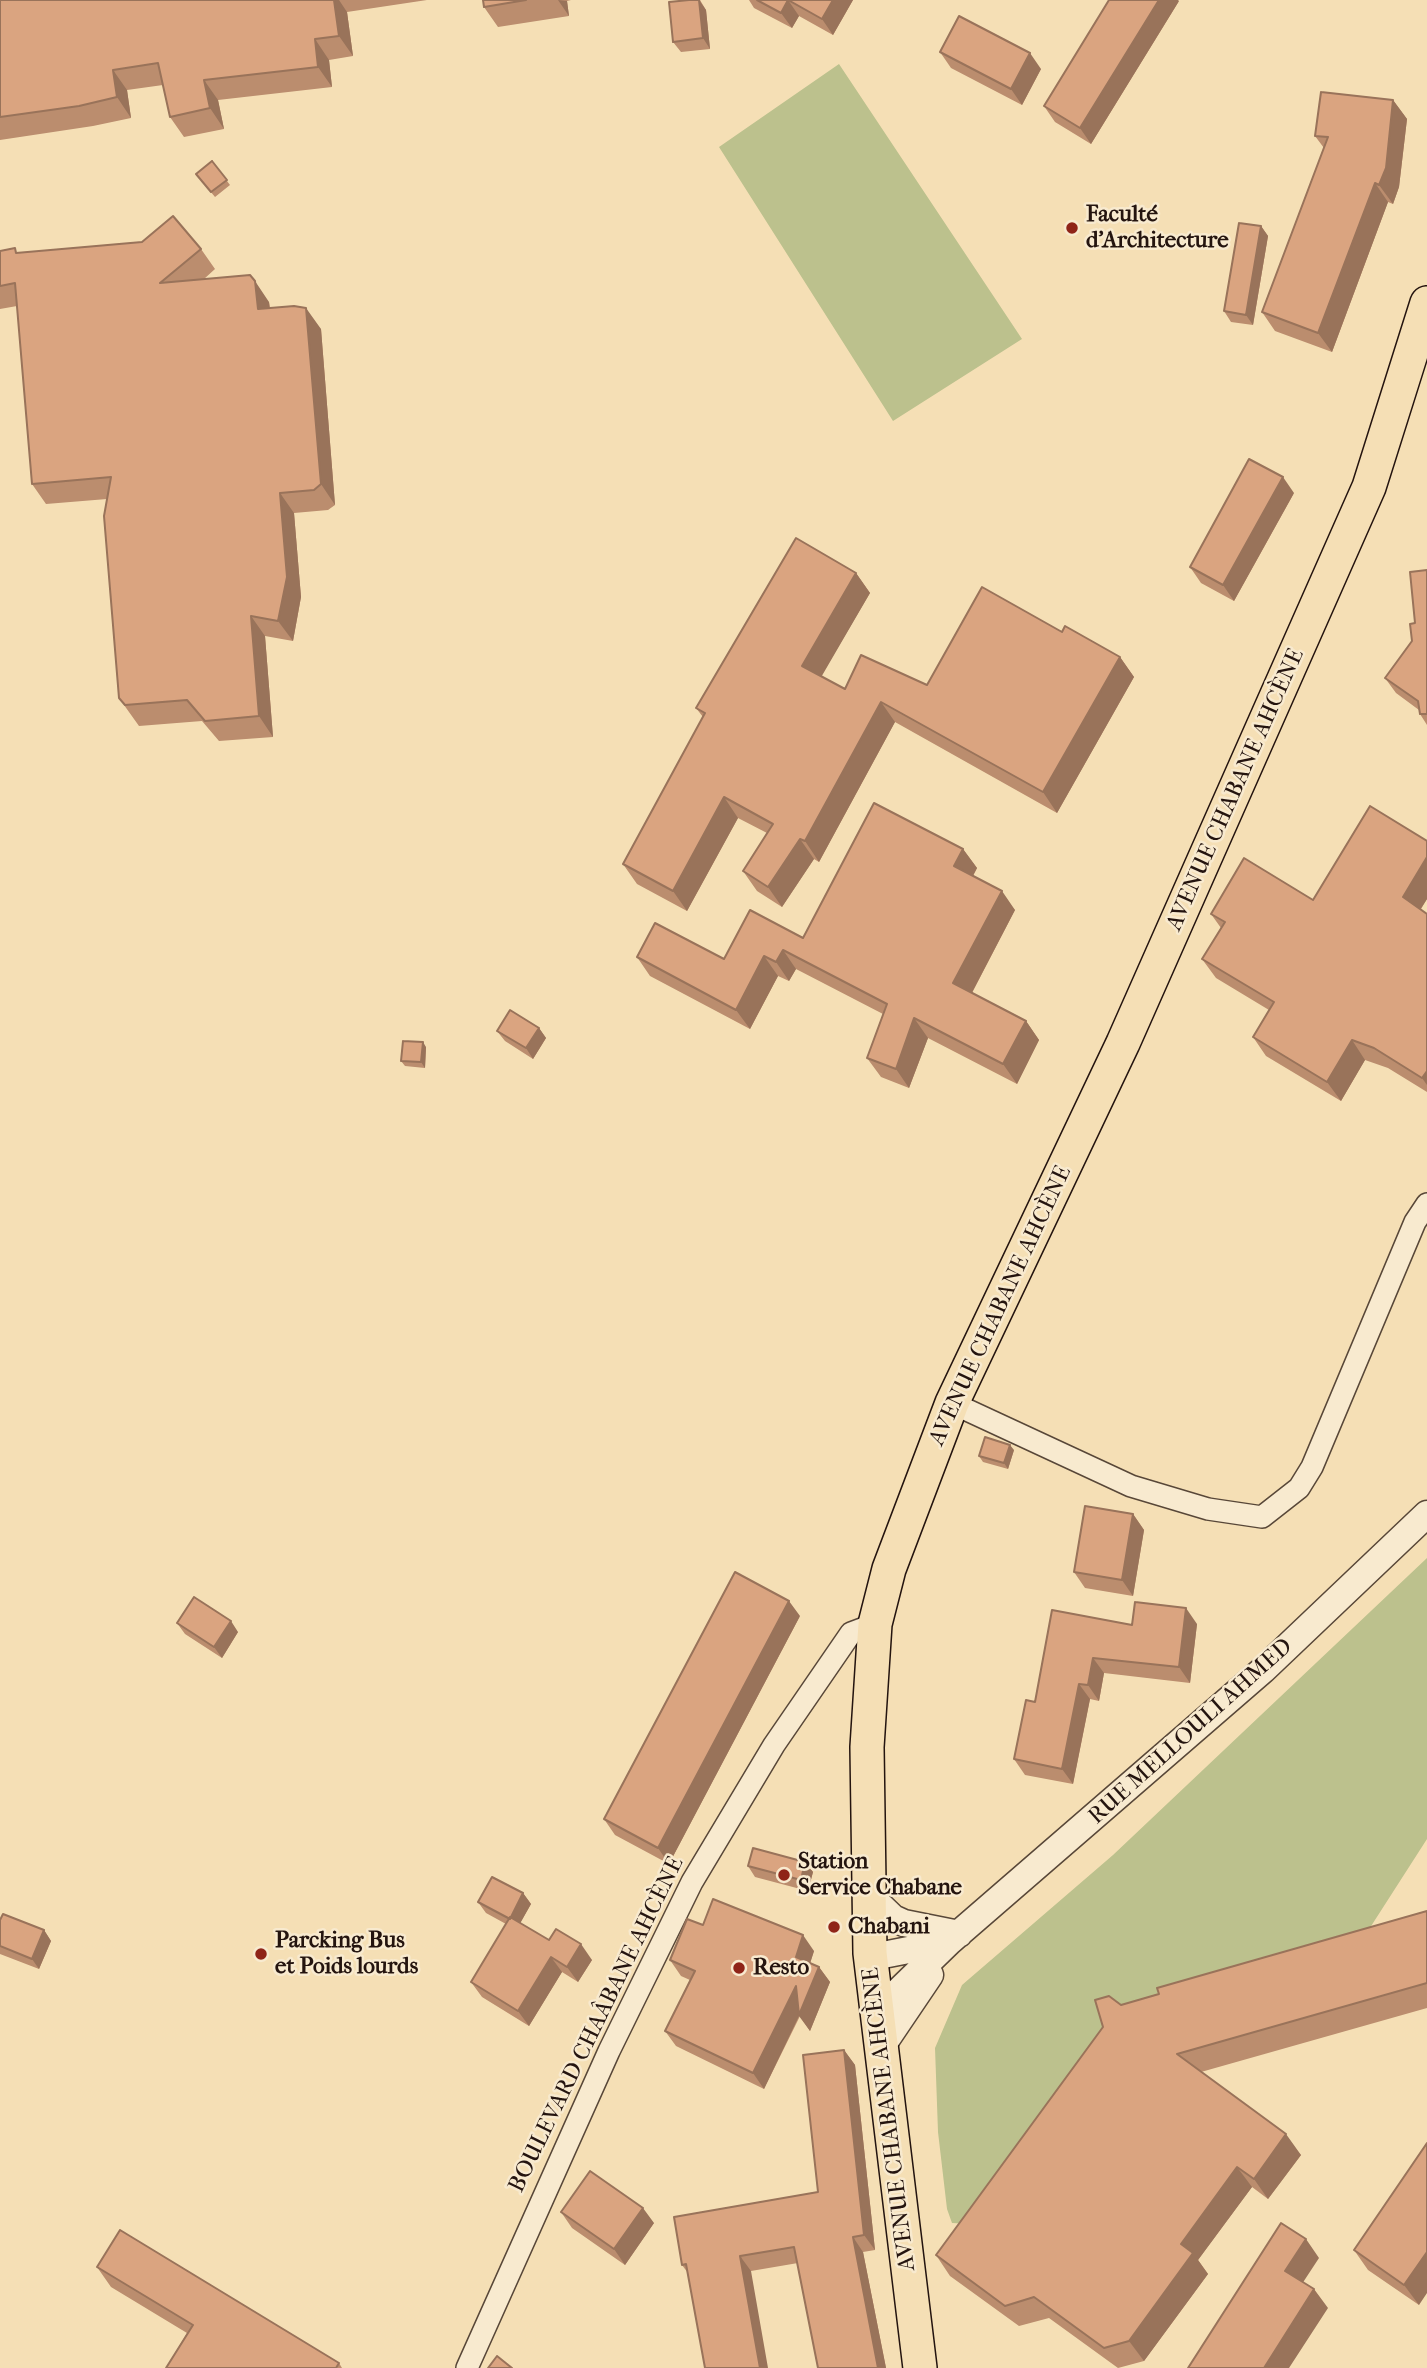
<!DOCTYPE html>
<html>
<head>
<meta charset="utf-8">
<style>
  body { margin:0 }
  canvas { display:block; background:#f5dfb5 }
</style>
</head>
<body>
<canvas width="1427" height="2368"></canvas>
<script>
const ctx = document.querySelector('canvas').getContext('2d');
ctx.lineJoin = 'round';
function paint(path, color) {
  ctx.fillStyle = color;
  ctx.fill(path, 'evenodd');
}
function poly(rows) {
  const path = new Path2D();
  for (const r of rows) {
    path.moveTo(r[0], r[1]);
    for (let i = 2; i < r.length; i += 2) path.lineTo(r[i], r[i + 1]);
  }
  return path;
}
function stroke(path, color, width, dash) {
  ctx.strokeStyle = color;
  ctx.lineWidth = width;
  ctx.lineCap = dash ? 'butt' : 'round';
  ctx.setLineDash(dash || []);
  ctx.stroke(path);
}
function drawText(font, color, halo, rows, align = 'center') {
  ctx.font = font + ' "IM FELL French Canon",serif';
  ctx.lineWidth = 5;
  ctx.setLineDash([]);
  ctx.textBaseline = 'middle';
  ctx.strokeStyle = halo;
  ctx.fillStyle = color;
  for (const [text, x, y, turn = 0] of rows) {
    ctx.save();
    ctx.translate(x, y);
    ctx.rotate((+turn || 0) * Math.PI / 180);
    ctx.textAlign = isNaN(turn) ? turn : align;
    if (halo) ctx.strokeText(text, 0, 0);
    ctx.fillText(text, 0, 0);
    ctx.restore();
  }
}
const green = poly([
  [839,64,1022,339,893,421,719,147],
  [1427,1558,1427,1839,1348,1962,972,2224,952,2223,947,2209,938,2132,935,2048,962,1985,1113,1855]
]);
const minor = poly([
  [952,1403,1131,1486,1208,1509,1262,1517,1299,1488,1312,1467,1415,1222,1427,1204],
  [467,2368,609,2051,692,1882,774,1745,851,1633,875,1624]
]);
const tertiary = poly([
  [869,1895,893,1918,904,1923,959,1934],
  [870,1953,883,1955,949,1942],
  [877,2012,949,1942,1263,1670,1427,1514],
  [882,2046,930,1975]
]);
const primary = poly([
  [920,2368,870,1953,867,1747,875,1624,889,1569,952,1403,1123,1043,1369,487,1427,303]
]);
const wall = poly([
  [0,0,427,0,347,12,353,56,329,60,332,87,218,100,224,129,184,137,170,117,163,85,127,90,131,118,93,126,0,140],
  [483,0,571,0,567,1,569,16,498,27,484,7],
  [689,0,700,0,706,10,710,49,681,52,673,42],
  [749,0,853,0,833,35,799,16,792,28,754,8],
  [1179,1,1091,144,1055,122,1044,106],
  [940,52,1041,69,1022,105,951,68],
  [1393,100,1407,119,1399,187,1393,204,1388,202,1332,352,1275,331,1262,312,1324,148,1315,136],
  [212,161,230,185,215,197,196,174],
  [1261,226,1268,236,1253,325,1231,322,1224,311],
  [201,249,215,269,204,279,269,302,270,308,321,329,335,505,328,510,294,513,301,597,293,641,265,636,273,737,219,741,202,721,139,726,119,698,107,499,46,504,32,484,17,306,0,309,0,251,18,253],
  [1294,493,1234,601,1201,583,1190,567],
  [1427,570,1427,725,1420,714,1419,710,1396,693,1385,678,1412,641],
  [856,573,870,593,821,676,845,689,927,685,1062,632,1120,657,1134,677,1057,813,895,722,819,862,814,859,782,907,757,891,743,871,767,833,738,818,687,911,637,884,623,864,703,717,696,708],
  [1427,841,1427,899,1421,909,1427,914,1427,1092,1388,1068,1365,1060,1341,1101,1266,1056,1253,1037,1269,1010,1216,978,1202,959,1221,928,1211,914,1313,900],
  [963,849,977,868,973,876,1015,910,972,993,1026,1021,1039,1040,1017,1084,928,1038,909,1088,881,1077,867,1058,883,1014,796,969,789,981,778,976,750,1029,650,976,637,957,724,959,803,938],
  [539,1028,546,1038,533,1059,505,1041,497,1031],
  [426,1047,425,1068,405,1066,401,1061],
  [1014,1450,1008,1469,983,1462,979,1456],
  [1133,1514,1144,1530,1133,1596,1085,1588,1074,1572],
  [800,1616,669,1864,615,1835,604,1819],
  [177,1623,238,1632,222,1658,185,1634],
  [1197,1624,1190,1683,1104,1673,1099,1701,1090,1699,1073,1784,1025,1775,1014,1759,1035,1702,1132,1625],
  [805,1862,813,1872,808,1891,755,1877,748,1866],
  [523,1893,531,1904,520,1923,549,1940,592,1960,578,1982,562,1972,529,2026,482,1997,471,1982,506,1924,486,1913,478,1902],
  [1427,1911,1427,2008,1201,2072,1301,2155,1268,2199,1252,2187,1198,2260,1208,2274,1144,2361,1118,2368,1049,2318,1019,2326,950,2276,936,2255,1121,2005],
  [0,1920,44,1930,51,1941,39,1969,0,1954],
  [703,1925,814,1951,810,1963,819,1967,830,1982,810,2031,800,2016,764,2089,676,2046,665,2031,690,1980,681,1976,670,1960],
  [844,2050,855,2065,875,2250,863,2252,886,2368,818,2368,798,2263,751,2271,688,2273,682,2265,818,2192],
  [1427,2143,1419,2305,1368,2270,1354,2250],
  [561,2212,654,2223,625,2265,572,2228],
  [97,2267,339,2363,342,2368,166,2368,187,2333,111,2287]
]);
const shadedWall = poly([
  [334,0,339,0,347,12,353,56,339,36],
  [558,0,567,1,569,16],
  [699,0,706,10,710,49,703,38],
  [788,0,799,16,792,28,781,13],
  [833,0,853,0,833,35,822,19],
  [1159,0,1178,0,1179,1,1091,144,1080,128],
  [315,39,329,60,332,87,318,67],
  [1030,53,1041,69,1022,105,1011,89],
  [113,70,127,90,131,118,117,97],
  [204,80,218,100,224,129,210,108],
  [1393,100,1407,119,1399,187,1393,204,1379,185],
  [1375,183,1388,202,1332,352,1318,333],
  [1261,226,1268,236,1253,325,1246,315],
  [255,281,269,302,272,330,258,309],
  [306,308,321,329,335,505,321,484],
  [1283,477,1294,493,1234,601,1223,585],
  [280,493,294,513,301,597,293,641,278,621],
  [856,573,870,593,816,686,802,666],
  [251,616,265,636,273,737,259,716],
  [1120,657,1134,677,1057,813,1043,792],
  [881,702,895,722,819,862,805,841],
  [724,797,738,818,687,911,673,891],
  [800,839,814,859,782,907,768,887],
  [963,849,977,868,968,885,954,866],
  [1427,857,1427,899,1416,916,1403,897],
  [1002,891,1015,910,967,1002,953,983],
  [783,950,796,969,789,981,776,962],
  [764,956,778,976,750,1029,736,1010],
  [914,1018,928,1038,909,1088,896,1069],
  [1026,1021,1039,1040,1017,1084,1003,1064],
  [539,1028,546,1038,533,1059,526,1048],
  [1352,1040,1365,1060,1341,1101,1327,1082],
  [423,1042,426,1047,425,1068,421,1062],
  [1427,1071,1427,1085,1422,1078],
  [1010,1445,1014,1450,1008,1469,1004,1463],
  [1133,1514,1144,1530,1133,1596,1122,1580],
  [789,1601,800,1616,669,1864,658,1848],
  [1186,1608,1197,1624,1190,1683,1179,1667],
  [231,1621,238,1632,222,1658,214,1647],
  [1093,1658,1104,1673,1099,1701,1088,1685],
  [1079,1684,1090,1699,1073,1784,1062,1769],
  [805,1862,813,1872,808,1891,801,1880],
  [523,1893,531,1904,517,1929,510,1919],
  [44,1930,51,1941,39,1969,32,1959],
  [803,1935,814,1951,807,1973,796,1957],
  [581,1944,592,1960,578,1982,567,1967],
  [551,1957,562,1972,529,2026,518,2011],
  [819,1967,830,1982,810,2031,799,2016,764,2089,753,2073,796,1986],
  [844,2050,855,2065,875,2250,864,2235],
  [1286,2134,1301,2155,1268,2199,1254,2179],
  [1237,2167,1252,2187,1198,2260,1208,2274,1144,2361,1129,2341,1181,2244],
  [643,2208,654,2223,625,2265,614,2249],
  [853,2237,863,2252,886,2368,878,2368],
  [1306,2239,1319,2258,1298,2290,1285,2271],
  [1427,2252,1427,2293,1419,2305,1404,2285],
  [740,2256,751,2271,768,2368,760,2368],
  [1314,2289,1328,2308,1289,2368,1264,2368]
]);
const building = poly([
  [0,0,334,0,339,36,315,39,318,67,204,80,210,108,170,117,158,63,113,70,117,97,79,106,0,117,0,0],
  [483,0,526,0,484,7,483,0],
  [689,0,699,0,703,38,673,42,669,2,689,0],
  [757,0,788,0,781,13,757,0],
  [788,0,833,0,822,19,788,0],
  [1109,0,1159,0,1080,128,1044,106,1109,0],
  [959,16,1030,53,1011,89,940,52,959,16],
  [1321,92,1393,100,1386,168,1379,185,1375,183,1318,333,1262,312,1328,137,1315,136,1321,92],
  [212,161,227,180,211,192,196,174,212,161],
  [173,216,201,249,160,283,250,275,255,281,258,309,294,306,306,308,321,484,314,490,280,493,287,577,278,621,251,616,259,716,205,721,187,700,125,705,119,698,104,516,111,477,32,484,15,283,0,286,0,251,15,248,16,253,142,242,173,216],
  [1239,223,1261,226,1246,315,1224,311,1239,223],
  [1249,459,1283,477,1223,585,1190,567,1249,459],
  [796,538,856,573,802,666,845,689,861,655,927,685,982,587,1062,632,1065,626,1120,657,1043,792,881,702,805,841,800,839,768,887,743,871,773,824,724,797,673,891,623,864,705,713,696,708,796,538],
  [1427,570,1427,714,1420,714,1418,701,1385,678,1412,641,1410,624,1415,623,1410,572,1427,570],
  [874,803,963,849,954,866,1002,891,953,983,1026,1021,1003,1064,914,1018,896,1069,867,1058,887,1004,783,950,776,962,764,956,736,1010,637,957,655,923,724,959,750,910,803,938,874,803],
  [1370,806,1427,841,1427,857,1403,897,1427,914,1427,1071,1422,1078,1374,1048,1352,1040,1327,1082,1253,1037,1274,1002,1202,959,1225,922,1211,914,1244,858,1313,900,1370,806],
  [510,1010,539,1028,526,1048,497,1031,510,1010],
  [403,1041,423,1042,421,1062,401,1061,403,1041],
  [985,1437,1010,1445,1004,1463,979,1456,985,1437],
  [1085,1506,1133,1514,1122,1580,1074,1572,1085,1506],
  [735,1572,789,1601,658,1848,604,1819,735,1572],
  [194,1597,231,1621,214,1647,177,1623,194,1597],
  [1135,1602,1186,1608,1179,1667,1093,1658,1088,1685,1079,1684,1062,1769,1014,1759,1026,1700,1035,1702,1052,1610,1132,1625,1135,1602],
  [753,1848,805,1862,801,1880,748,1866,753,1848],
  [492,1877,523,1893,510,1919,478,1902,492,1877],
  [713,1899,803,1935,796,1957,819,1967,799,2015,796,1986,753,2073,665,2031,695,1971,670,1960,687,1919,703,1925,713,1899],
  [1427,1911,1427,1983,1177,2054,1286,2134,1254,2179,1237,2167,1181,2244,1193,2253,1129,2341,1104,2348,1034,2297,1005,2306,936,2255,1103,2027,1095,2000,1109,1996,1121,2005,1159,1994,1157,1988,1427,1911],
  [3,1914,44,1930,32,1959,0,1946,0,1920,3,1914],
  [510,1917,549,1940,556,1929,581,1944,567,1967,551,1957,518,2011,471,1982,510,1917],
  [844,2050,864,2235,853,2237,878,2368,818,2368,794,2247,740,2256,760,2368,705,2368,686,2264,682,2265,674,2217,818,2192,803,2055,844,2050],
  [1427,2143,1427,2252,1404,2285,1354,2250,1427,2143],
  [590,2171,643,2208,614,2249,561,2212,590,2171],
  [1281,2223,1306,2239,1285,2271,1314,2289,1264,2368,1188,2368,1281,2223],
  [120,2230,339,2363,336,2368,166,2368,193,2325,97,2267,120,2230],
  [497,2356,512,2368,488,2368,497,2356]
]);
const markers = [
  [1072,228,7,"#8f2418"],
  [784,1875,7,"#8f2418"],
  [834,1927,7,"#8f2418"],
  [261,1954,7,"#8f2418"],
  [739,1968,7,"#8f2418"]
];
const poiNames = [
  ["Faculté",1086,215],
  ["d'Architecture",1086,241],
  ["Station",798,1862],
  ["Service Chabane",798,1888],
  ["Chabani",848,1927],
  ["Parcking Bus",275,1941],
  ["et Poids lourds",275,1967],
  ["Resto",753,1968]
];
const streetNames = [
  ["AVENUE CHABANE AHCÈNE",1236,790,-66],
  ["AVENUE CHABANE AHCÈNE",1001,1306,-65],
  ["RUE MELLOULI AHMED",1191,1732,-42],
  ["BOULEVARD CHAÂBANE AHCÈNE",597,2025,-64],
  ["AVENUE CHABANE AHCÈNE",890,2119,-97]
];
paint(green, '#bcc18d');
stroke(minor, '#584738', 24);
stroke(tertiary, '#584738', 29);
stroke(primary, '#24140f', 36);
stroke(minor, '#f8eacf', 21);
stroke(tertiary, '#f8eacf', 26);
stroke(primary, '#f5dfb5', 33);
paint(wall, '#bb8d6e');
paint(shadedWall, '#99735a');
paint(building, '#daa480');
stroke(building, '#99735a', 2);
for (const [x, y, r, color] of markers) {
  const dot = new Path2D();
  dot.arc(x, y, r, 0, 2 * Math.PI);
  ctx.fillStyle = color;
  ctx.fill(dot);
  stroke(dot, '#f8eacf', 2.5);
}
drawText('bold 23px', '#24140f', '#f8eacf', poiNames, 'left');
drawText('23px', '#24140f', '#f8eacf', streetNames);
</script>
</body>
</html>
